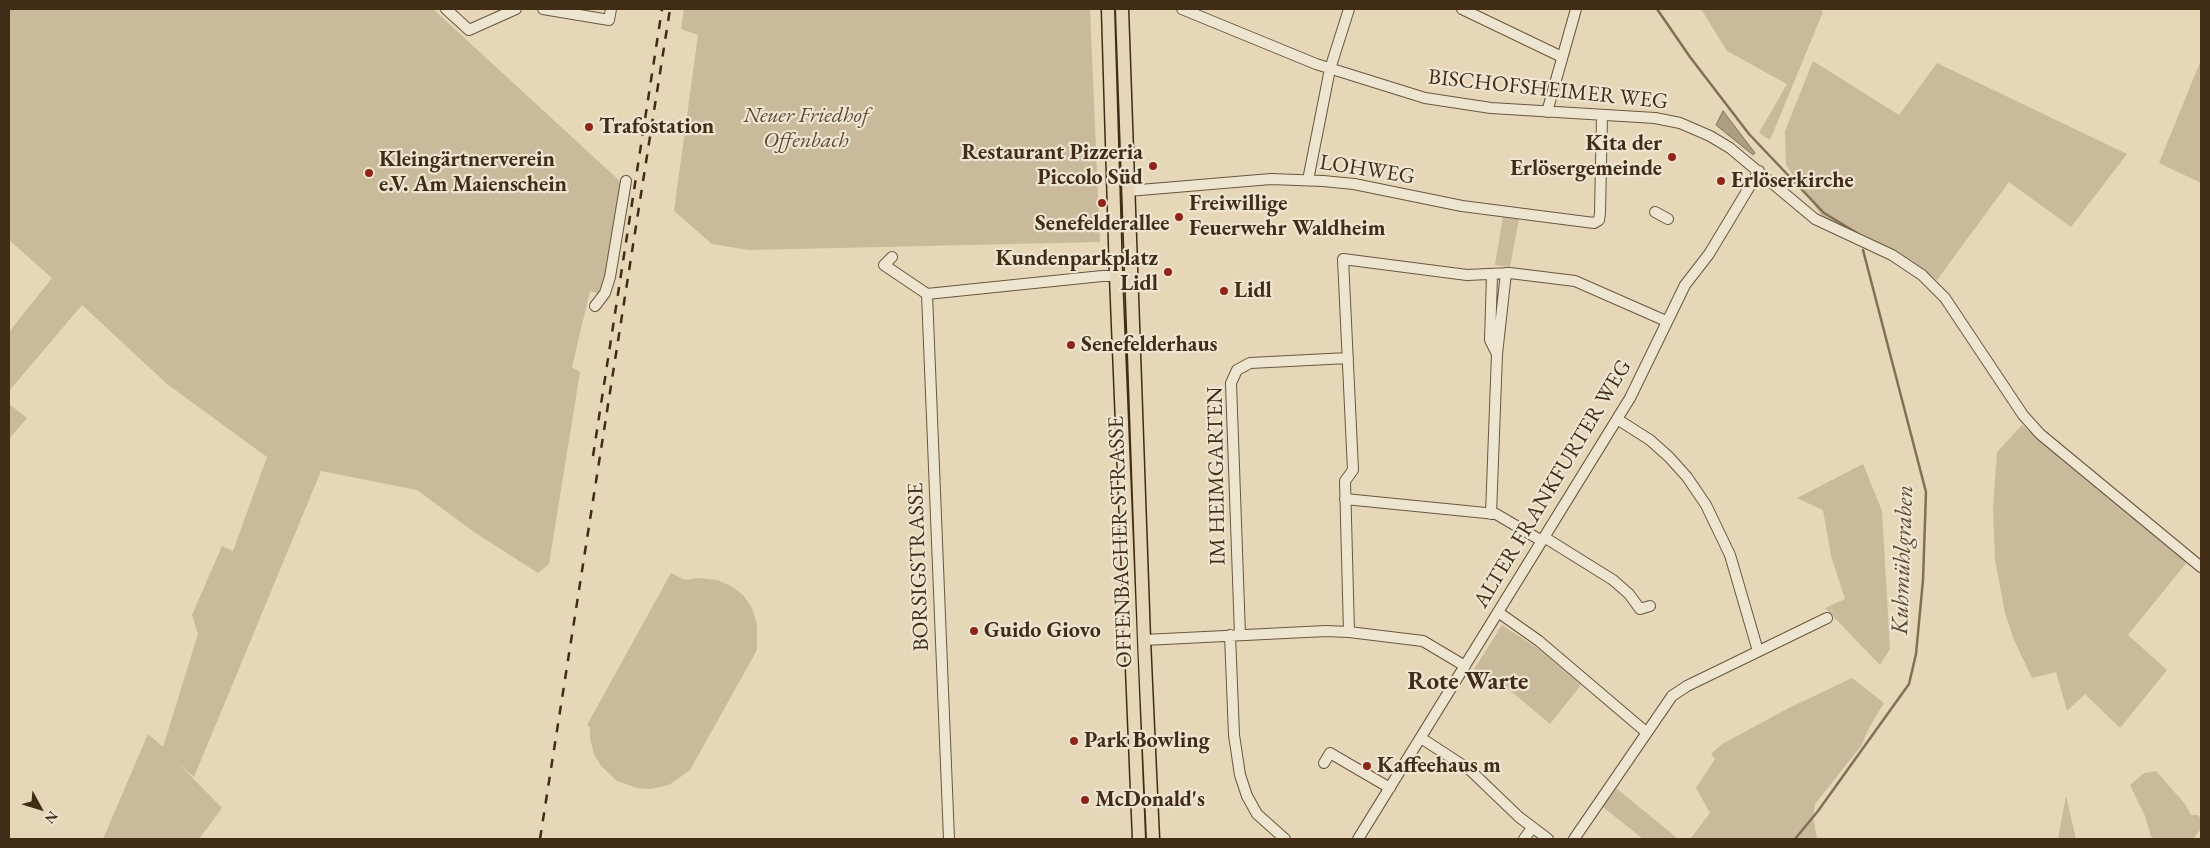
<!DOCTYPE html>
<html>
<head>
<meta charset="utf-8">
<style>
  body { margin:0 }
  #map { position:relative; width:2210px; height:848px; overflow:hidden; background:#e5d7b8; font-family:"EB Garamond",serif }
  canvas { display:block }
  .frame { position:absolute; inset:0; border:10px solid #412c16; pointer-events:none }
  .north { position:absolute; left:15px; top:783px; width:50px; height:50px; -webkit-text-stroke:4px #eee5d1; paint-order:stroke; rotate:129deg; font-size:14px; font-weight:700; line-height:20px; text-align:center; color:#412c16 }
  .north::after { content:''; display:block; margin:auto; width:18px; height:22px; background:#412c16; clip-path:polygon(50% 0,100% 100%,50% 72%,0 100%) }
</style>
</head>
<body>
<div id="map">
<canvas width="2210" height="848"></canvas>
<div class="frame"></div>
<div class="north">N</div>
</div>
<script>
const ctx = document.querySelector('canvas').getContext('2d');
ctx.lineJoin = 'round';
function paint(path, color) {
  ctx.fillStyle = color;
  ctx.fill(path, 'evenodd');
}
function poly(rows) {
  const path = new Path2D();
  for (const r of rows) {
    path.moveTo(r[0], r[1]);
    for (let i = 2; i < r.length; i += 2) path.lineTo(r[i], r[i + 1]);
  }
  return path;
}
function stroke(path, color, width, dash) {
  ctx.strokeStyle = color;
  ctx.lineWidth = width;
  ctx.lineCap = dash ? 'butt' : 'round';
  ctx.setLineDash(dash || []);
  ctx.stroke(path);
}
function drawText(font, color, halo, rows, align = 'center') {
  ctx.font = font + ' "EB Garamond",serif';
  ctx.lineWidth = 4.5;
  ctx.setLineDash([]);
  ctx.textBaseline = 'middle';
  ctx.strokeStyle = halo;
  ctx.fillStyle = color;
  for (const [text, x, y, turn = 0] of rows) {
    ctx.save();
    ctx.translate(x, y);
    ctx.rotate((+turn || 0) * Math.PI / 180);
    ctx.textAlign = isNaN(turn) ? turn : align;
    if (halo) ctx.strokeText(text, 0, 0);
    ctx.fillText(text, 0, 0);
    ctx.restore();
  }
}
const green = poly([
  [9,9,433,9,623,184,605,287,597,293,590,291,572,367,580,372,549,564,538,573,474,532,417,490,321,471,194,777,178,763,222,808,199,839,103,839,148,734,163,747,198,634,192,615,222,546,233,551,267,457,167,384,82,305,9,391,9,332,52,278,9,240],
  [684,9,1090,9,1100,242,749,250,712,244,674,211,698,35,681,29],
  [1701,9,1820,9,1823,12,1770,140,1759,133,1787,84,1727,51],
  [2201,60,2201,183,2159,163],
  [1813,61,1899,115,1937,63,2127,154,2071,227,2009,182,1937,280,1912,263,1826,222,1786,165,1785,131],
  [1503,217,1519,219,1510,267,1495,265],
  [9,404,27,418,9,439],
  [2022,425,2187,562,2128,635,2167,670,2120,728,2085,694,2067,711,2056,672,2032,678,2014,640,2005,613,1995,560,1993,509,1997,452],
  [1863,464,1882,511,1890,649,1880,665,1825,608,1845,599,1831,556,1823,510,1797,498],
  [671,573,685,580,698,578,717,580,731,586,743,595,752,608,757,624,757,650,690,770,669,785,650,789,637,788,617,781,601,766,594,754,590,738,590,727,587,725],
  [1502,625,1540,650,1581,685,1550,724,1499,681,1495,686,1473,671],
  [1852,678,1884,703,1869,728,1861,746,1815,804,1813,817,1817,839,1690,839,1710,813,1696,788,1715,759,1711,754,1722,744,1789,708],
  [2156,771,2185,804,2191,815,2198,815,2201,819,2201,829,2193,839,2152,839,2145,816,2130,785,2144,773],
  [1616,788,1677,838,1678,839,1643,839,1603,807],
  [2066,796,2076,839,2058,839]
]);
const water = poly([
  [1723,111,1755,153,1753,155,1716,125,1723,111]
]);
const stream = poly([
  [1657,9,1690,57,1749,134,1824,213,1857,233],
  [1795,839,1818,811,1909,684,1916,654,1923,580,1926,492,1863,250]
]);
const minor = poly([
  [446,9,469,30,516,9],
  [543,9,609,20,611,9],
  [1182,9,1316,64,1425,98,1491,108,1655,118,1680,123,1710,136,1730,148,1815,219,1892,255,1922,275,1945,298,2023,415,2040,434,2201,567],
  [1462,9,1562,57],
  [1547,112,1576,9],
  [1308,180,1330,69,1349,9],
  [1128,191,1271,179,1323,181,1354,184,1462,206,1594,223,1599,220,1600,213,1602,115],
  [1655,212,1668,219],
  [892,257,884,265,927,294],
  [1492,275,1490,340,1497,354],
  [927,294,949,839],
  [927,294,1102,276,1131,276],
  [595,306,605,293,610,277,626,181],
  [1617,419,1650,440,1669,457,1687,477,1706,505,1730,555,1758,651],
  [1345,499,1496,514,1542,541],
  [1491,514,1497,354,1506,273],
  [1544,537,1613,580,1629,594,1640,609,1650,606],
  [1498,612,1539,641,1646,732],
  [1349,632,1345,481,1353,470,1343,259,1467,275,1510,273,1575,281,1666,321],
  [1230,635,1234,735,1240,775,1247,796,1257,814,1285,839],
  [1240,635,1231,383,1237,370,1250,363,1348,358],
  [1144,640,1326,631,1349,632,1423,641,1465,666],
  [1421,738,1470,770,1519,817,1548,839],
  [1324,763,1330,753,1390,788],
  [1358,839,1630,398,1685,285,1709,254,1759,171],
  [1524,839,1532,828],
  [1574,839,1672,696,1687,686,1827,618]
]);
const major = poly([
  [1108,9,1116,276,1139,839],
  [1122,9,1144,640,1153,839]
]);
const rail = poly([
  [593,456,662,9],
  [540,839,670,9]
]);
const markers = [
  [589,127,5,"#8f2418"],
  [1672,157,5,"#8f2418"],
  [1153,166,5,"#8f2418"],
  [369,173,5,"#8f2418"],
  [1721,181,5,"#8f2418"],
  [1102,203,5,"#8f2418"],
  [1179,217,5,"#8f2418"],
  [1168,272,5,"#8f2418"],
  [1224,291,5,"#8f2418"],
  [1071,345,5,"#8f2418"],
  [974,631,5,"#8f2418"],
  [1074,741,5,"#8f2418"],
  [1367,766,5,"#8f2418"],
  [1085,800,5,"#8f2418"]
];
const streetNames = [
  ["BISCHOFSHEIMER WEG",1548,90,6],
  ["LOHWEG",1367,170,9],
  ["IM HEIMGARTEN",1217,476,-91],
  ["ALTER FRANKFURTER WEG",1553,484,-59],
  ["OFFENBACHER STRASSE",1121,542,-92],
  ["BORSIGSTRASSE",919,567,-92]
];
const parkNames = [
  ["Neuer Friedhof",806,116],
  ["Offenbach",806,141]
];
const poiNames = [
  ["Trafostation",599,127],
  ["Kita der",1662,144,"right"],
  ["Erlösergemeinde",1662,169,"right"],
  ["Restaurant Pizzeria",1143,153,"right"],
  ["Piccolo Süd",1143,178,"right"],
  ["Kleingärtnerverein",379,160],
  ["e.V. Am Maienschein",379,185],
  ["Erlöserkirche",1731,181],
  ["Freiwillige",1189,204],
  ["Feuerwehr Waldheim",1189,229],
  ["Senefelderallee",1102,224,"center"],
  ["Kundenparkplatz",1158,259,"right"],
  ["Lidl",1158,284,"right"],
  ["Lidl",1234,291],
  ["Senefelderhaus",1081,345],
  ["Guido Giovo",984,631],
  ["Park Bowling",1084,741],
  ["Kaffeehaus m",1377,766],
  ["McDonald's",1095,800]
];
const waterNames = [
  ["Kuhmühlgraben",1903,560,-88]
];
const quarterNames = [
  ["Rote Warte",1468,682]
];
paint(green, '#c9ba9c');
paint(water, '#ad9d81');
stroke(water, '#827056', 1);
stroke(stream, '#827056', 2.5);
stroke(minor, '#6a573e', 12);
stroke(major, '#412c16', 15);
stroke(minor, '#eee5d1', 10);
stroke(major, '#e5d7b8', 12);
stroke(rail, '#412c16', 2.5, [9, 9]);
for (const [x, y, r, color] of markers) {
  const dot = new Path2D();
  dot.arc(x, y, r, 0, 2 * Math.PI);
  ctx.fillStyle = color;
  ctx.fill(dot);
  stroke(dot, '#eee5d1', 2);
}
drawText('22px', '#412c16', '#eee5d1', streetNames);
drawText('italic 22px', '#5c4831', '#eee5d1', parkNames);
drawText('bold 22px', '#412c16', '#eee5d1', poiNames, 'left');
drawText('italic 24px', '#5c4831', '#eee5d1', waterNames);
drawText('bold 25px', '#412c16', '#eee5d1', quarterNames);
</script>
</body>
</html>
